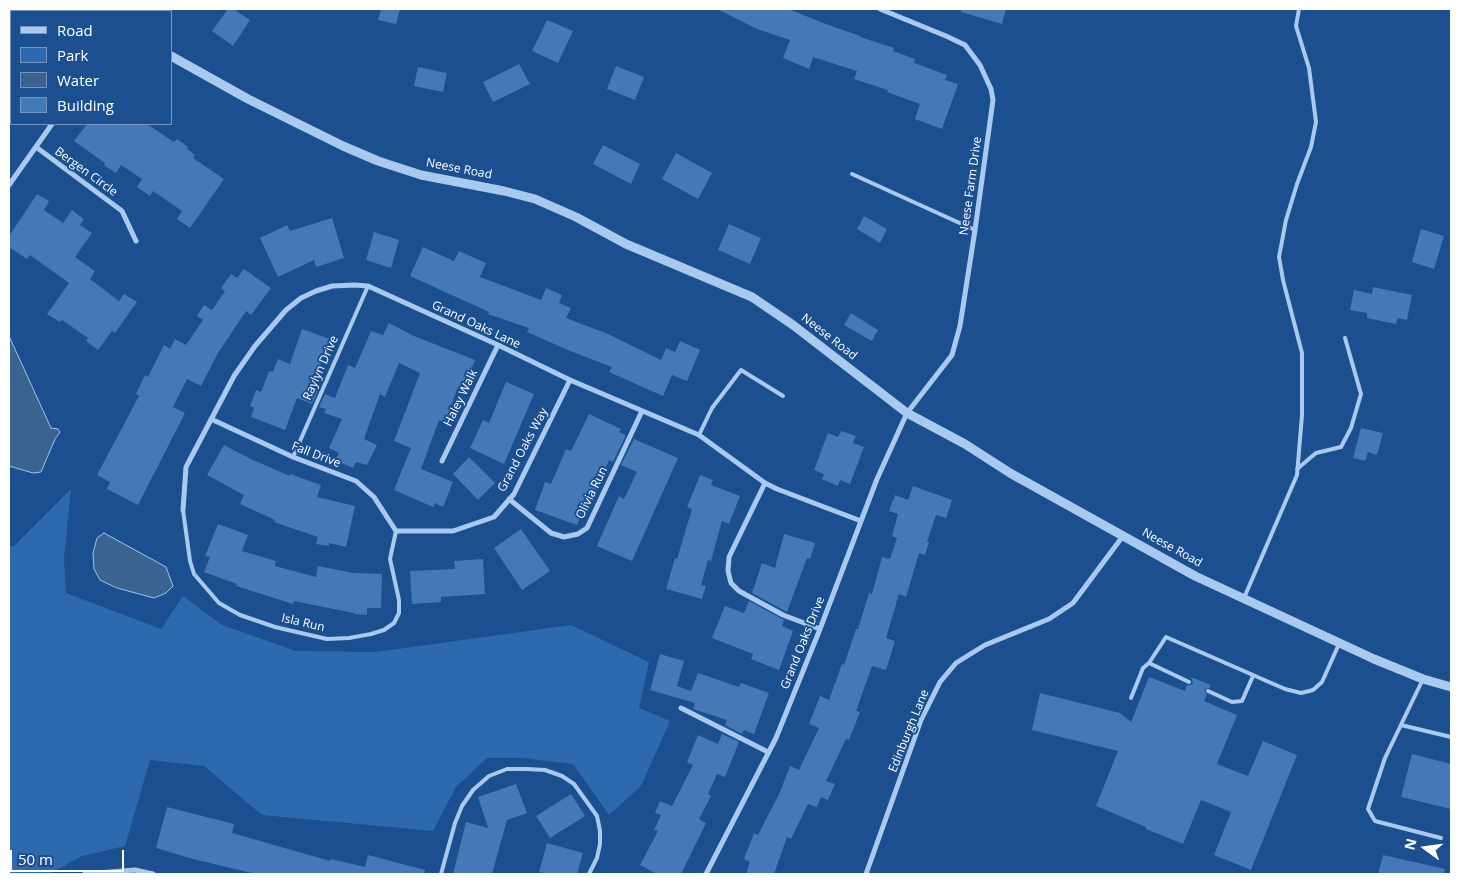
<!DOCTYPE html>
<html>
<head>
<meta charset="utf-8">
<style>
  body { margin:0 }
  #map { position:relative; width:1460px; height:883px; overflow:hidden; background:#1b4f8f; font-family:"Open Sans",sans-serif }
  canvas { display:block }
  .frame { position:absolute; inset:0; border:10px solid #fff; pointer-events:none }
  .legend { position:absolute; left:10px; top:10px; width:162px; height:115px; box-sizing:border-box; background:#1b4f8f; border:1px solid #7695bc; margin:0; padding:6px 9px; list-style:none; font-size:15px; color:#fff }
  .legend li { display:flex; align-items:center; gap:10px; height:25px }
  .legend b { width:25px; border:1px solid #7695bc }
  .north { position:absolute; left:1400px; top:823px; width:50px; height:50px; -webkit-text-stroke:4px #1b4f8f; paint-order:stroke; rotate:284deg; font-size:14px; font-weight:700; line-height:20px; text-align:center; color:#fff }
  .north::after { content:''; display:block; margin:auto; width:18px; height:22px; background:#fff; clip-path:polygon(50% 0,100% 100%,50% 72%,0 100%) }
  .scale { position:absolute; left:10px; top:850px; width:114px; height:22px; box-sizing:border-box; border:2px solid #fff; border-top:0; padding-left:6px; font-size:15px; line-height:18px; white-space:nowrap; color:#fff; -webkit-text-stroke:4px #1b4f8f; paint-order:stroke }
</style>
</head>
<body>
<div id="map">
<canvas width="1460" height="883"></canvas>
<div class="frame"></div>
<ul class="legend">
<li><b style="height:6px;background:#a9c9ee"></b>Road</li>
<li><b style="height:14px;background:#2e69ad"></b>Park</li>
<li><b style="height:14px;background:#3c6290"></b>Water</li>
<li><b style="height:14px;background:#4478b7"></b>Building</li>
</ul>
<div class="north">N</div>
<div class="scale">50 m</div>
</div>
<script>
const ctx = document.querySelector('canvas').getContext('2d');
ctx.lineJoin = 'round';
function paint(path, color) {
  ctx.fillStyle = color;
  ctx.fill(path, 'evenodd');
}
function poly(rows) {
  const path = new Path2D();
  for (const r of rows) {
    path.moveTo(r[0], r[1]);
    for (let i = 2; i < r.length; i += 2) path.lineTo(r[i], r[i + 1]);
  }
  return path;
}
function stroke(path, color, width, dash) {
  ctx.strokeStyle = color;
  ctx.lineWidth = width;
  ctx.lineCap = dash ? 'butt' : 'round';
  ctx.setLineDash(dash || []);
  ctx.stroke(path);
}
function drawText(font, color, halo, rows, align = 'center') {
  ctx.font = font + ' "Open Sans",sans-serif';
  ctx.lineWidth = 4;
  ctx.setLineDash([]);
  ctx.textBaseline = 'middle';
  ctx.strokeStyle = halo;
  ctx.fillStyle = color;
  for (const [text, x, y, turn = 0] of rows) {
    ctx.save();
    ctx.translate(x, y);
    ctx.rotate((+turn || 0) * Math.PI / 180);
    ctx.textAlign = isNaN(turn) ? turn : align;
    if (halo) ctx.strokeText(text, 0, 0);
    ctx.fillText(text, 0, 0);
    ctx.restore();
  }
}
const green = poly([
  [71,489,64,558,66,593,161,629,183,596,222,625,296,651,376,652,571,625,649,662,639,708,670,721,641,786,609,815,573,764,523,758,487,758,456,787,433,831,262,815,204,766,150,760,125,846,82,856,49,874,9,874,9,545,13,547]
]);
const water = poly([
  [9,336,51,428,58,429,60,432,55,439,41,472,33,473,9,466,9,336],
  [104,533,166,567,173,586,166,593,154,598,117,588,100,580,94,569,93,553,97,538,104,533]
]);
const building = poly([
  [228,9,233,9,250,20,233,46,212,31],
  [381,9,400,9,396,24,378,20],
  [717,9,788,9,826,24,860,36,860,37,894,48,893,51,915,59,914,63,947,75,945,80,958,84,942,129,915,119,920,104,887,92,888,90,854,79,857,71,813,57,809,69,783,58,790,40,757,29],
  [961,9,1006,9,1002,24,961,12],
  [547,20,573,31,558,63,532,51],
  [519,64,530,84,493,102,483,82],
  [616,66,644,77,635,100,607,89],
  [418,67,447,73,443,92,414,86],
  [87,124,147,124,174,142,177,139,188,147,187,149,195,155,193,158,224,179,190,228,177,219,182,211,153,191,150,196,137,187,142,179,121,165,116,173,104,165,105,163,74,141],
  [603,145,640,164,631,184,593,164],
  [676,153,712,173,698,199,662,179],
  [37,194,49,201,44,210,63,223,72,210,84,219,80,225,92,233,75,257,95,271,90,279,119,301,124,294,137,302,115,333,112,331,98,350,86,341,88,338,62,320,60,322,47,314,69,283,30,255,27,259,9,247,9,236],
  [864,216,887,229,880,243,857,229],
  [332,218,344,258,316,267,314,260,278,277,260,238,287,225,290,231],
  [729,224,761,238,750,264,718,250],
  [1421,229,1444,236,1434,269,1412,262],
  [374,232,399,240,391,268,366,260],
  [423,247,454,261,459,251,486,263,480,277,541,300,546,288,562,295,559,303,571,308,566,318,608,334,661,360,666,348,675,352,680,341,700,350,687,381,672,375,663,396,609,372,612,367,570,351,527,332,529,328,488,314,489,312,410,276],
  [244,269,271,288,251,315,246,311,218,353,201,386,187,379,173,407,185,413,138,505,107,489,110,482,97,475,139,396,136,394,145,375,148,377,164,345,170,349,175,339,186,345,203,320,197,316,204,305,212,310,225,291,221,288,231,274,237,278],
  [1373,287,1412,295,1407,320,1398,318,1396,324,1367,318,1367,313,1350,310,1354,290,1372,294],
  [851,313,878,330,872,341,844,325],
  [389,323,414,336,475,360,463,389,458,387,449,411,453,412,449,424,439,420,421,469,453,482,443,507,435,503,433,507,394,490,411,448,394,441,420,373,399,363,385,397,380,394,364,439,377,445,367,465,356,462,353,468,335,460,339,453,329,448,342,419,324,413,326,409,319,407,325,394,335,398,348,365,355,368,371,331,383,335],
  [302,329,330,339,311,389,318,391,312,404,297,398,285,430,251,417,254,408,250,406,256,390,261,392,269,371,273,372,278,359,290,364],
  [506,382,534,394,504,464,470,448,483,420,489,423],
  [589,414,621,429,619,432,626,435,613,462,609,460,595,493,590,491,577,525,535,510,545,482,551,484,566,449,571,451],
  [1361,428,1383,433,1377,455,1368,452,1365,461,1353,458],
  [841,431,856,436,853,443,864,447,850,484,840,480,838,486,822,479,824,474,814,470,828,433,838,437],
  [634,439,678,458,632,561,597,546,619,496,624,499,637,472,621,465],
  [224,445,251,459,290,476,290,474,321,485,317,497,355,506,346,547,329,543,329,546,316,544,318,537,274,522,275,520,240,504,244,495,207,475],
  [469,457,495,483,478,500,453,474],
  [700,475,713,480,711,485,740,496,729,524,722,521,711,561,708,560,701,585,706,586,702,599,666,589,675,558,677,559,692,509,687,507],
  [913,486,952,500,946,518,936,515,927,542,929,542,925,555,919,553,906,597,899,594,886,638,895,641,886,670,872,666,856,711,860,712,849,740,846,739,826,781,835,784,828,800,821,797,817,807,808,804,791,839,787,837,774,874,746,874,750,862,744,859,754,833,758,835,780,792,790,766,799,770,819,728,809,724,820,696,829,700,842,664,844,665,856,629,858,629,869,593,872,594,882,557,890,559,897,538,892,536,898,514,889,511,895,495,908,500],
  [218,524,248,535,242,551,276,561,275,566,316,577,318,566,354,573,382,574,381,608,367,608,367,615,354,614,354,613,294,601,293,604,236,586,237,584,204,572,210,557,205,556],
  [521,529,550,571,522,590,494,548],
  [784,534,815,543,810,559,807,558,787,612,752,593,762,563,775,568],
  [483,559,485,594,441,597,441,602,412,604,410,571,455,569,454,561],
  [749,601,784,620,782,626,793,631,779,670,751,659,753,654,712,638,725,606,744,613],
  [660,654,684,661,677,686,691,691,698,673,739,687,741,683,769,693,754,734,744,730,742,734,725,725,727,720,693,709,695,703,650,690],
  [1149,677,1185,691,1187,685,1191,685,1193,683,1191,677,1211,685,1209,688,1204,690,1207,694,1204,701,1237,715,1217,764,1248,776,1263,741,1297,755,1251,870,1214,855,1231,812,1201,800,1183,844,1146,829,1146,827,1096,806,1118,751,1032,730,1040,693,1120,713,1131,722],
  [722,734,739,742,725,777,717,774,708,794,711,796,699,819,706,823,681,874,657,874,640,865,658,831,654,830,661,815,655,813,660,801,672,806,693,765,687,762,698,735,718,744],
  [1412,754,1451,764,1451,809,1401,797],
  [516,784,527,813,507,820,492,874,453,874,466,822,488,828,478,797],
  [571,794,585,816,550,838,536,816],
  [167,807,234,824,232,833,330,861,331,859,365,867,368,855,425,870,424,874,256,874,193,859,156,848],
  [547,843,583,853,577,874,549,874,539,872],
  [1383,855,1445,869,1444,874,1378,874]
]);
const service = poly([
  [852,174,975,230],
  [699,435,712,408,741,370,783,396],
  [293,457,368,286],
  [1297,469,1316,453,1341,447,1351,428,1361,394,1345,338],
  [183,510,190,561,194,574,219,603,240,615,275,627,327,639,349,638,371,634,384,630,394,623,399,613,399,600,390,559,396,531],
  [1244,598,1297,475,1302,415,1302,353,1283,280,1279,257,1286,220,1297,184,1311,147,1316,122,1309,68,1296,26,1299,9],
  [1149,663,1189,682],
  [1423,679,1385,758,1368,809,1375,821,1441,838],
  [1208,691,1232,702,1242,701,1253,676],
  [1131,698,1143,668,1149,663,1166,637,1285,689,1301,693,1313,690,1322,682,1339,644],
  [1401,725,1451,737],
  [441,874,455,823,462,806,473,790,489,776,507,769,527,769,545,770,562,776,574,784,597,816,600,831,600,844,597,858,589,874]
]);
const minor = poly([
  [131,11,133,9],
  [36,147,122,211,136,241],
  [9,185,52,124],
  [211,419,293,457,356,481,374,497,396,531,453,531,494,517,514,494,570,380],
  [442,461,498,345],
  [765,483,729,557,728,571,731,583,739,591,783,615,820,629],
  [509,499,551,533,564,537,578,534,587,528,642,411],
  [183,510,186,467,234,376,255,346,286,310,301,298,316,291,332,286,355,285,368,286,498,345,570,380,699,435,765,483,777,489,861,521],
  [681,708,768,752],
  [85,874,135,870,153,874],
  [706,874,776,738,820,629,877,479,907,413,952,355,960,326,975,230,993,100,991,89,980,65,965,45,946,36,880,9],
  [866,874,921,720,940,682,956,663,985,645,1049,619,1073,603,1123,536]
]);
const tertiary = poly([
  [91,9,95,11],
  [171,56,248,99,343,146,378,161,421,175,504,191,535,199,576,217,626,244,752,297,793,325,907,413,965,444,1010,473,1195,576,1374,659,1423,679,1451,687]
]);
const streetNames = [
  ["Neese Road",459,169,11],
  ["Bergen Circle",86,172,36],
  ["Neese Farm Drive",971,186,-82],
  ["Grand Oaks Lane",476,325,25],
  ["Neese Road",829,337,38],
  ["Raylyn Drive",321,368,-66],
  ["Haley Walk",461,398,-64],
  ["Grand Oaks Way",523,450,-62],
  ["Fall Drive",316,455,21],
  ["Olivia Run",592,493,-64],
  ["Neese Road",1172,548,29],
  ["Isla Run",303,623,13],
  ["Grand Oaks Drive",803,643,-68],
  ["Edinburgh Lane",909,731,-68]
];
paint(green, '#2e69ad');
paint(water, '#3c6290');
stroke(water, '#9cc4f0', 1);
paint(building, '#4478b7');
stroke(service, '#a9c9ee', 4);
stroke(minor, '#a9c9ee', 5);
stroke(tertiary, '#a9c9ee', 9);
drawText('12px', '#fff', '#1b4f8f', streetNames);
</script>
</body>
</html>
